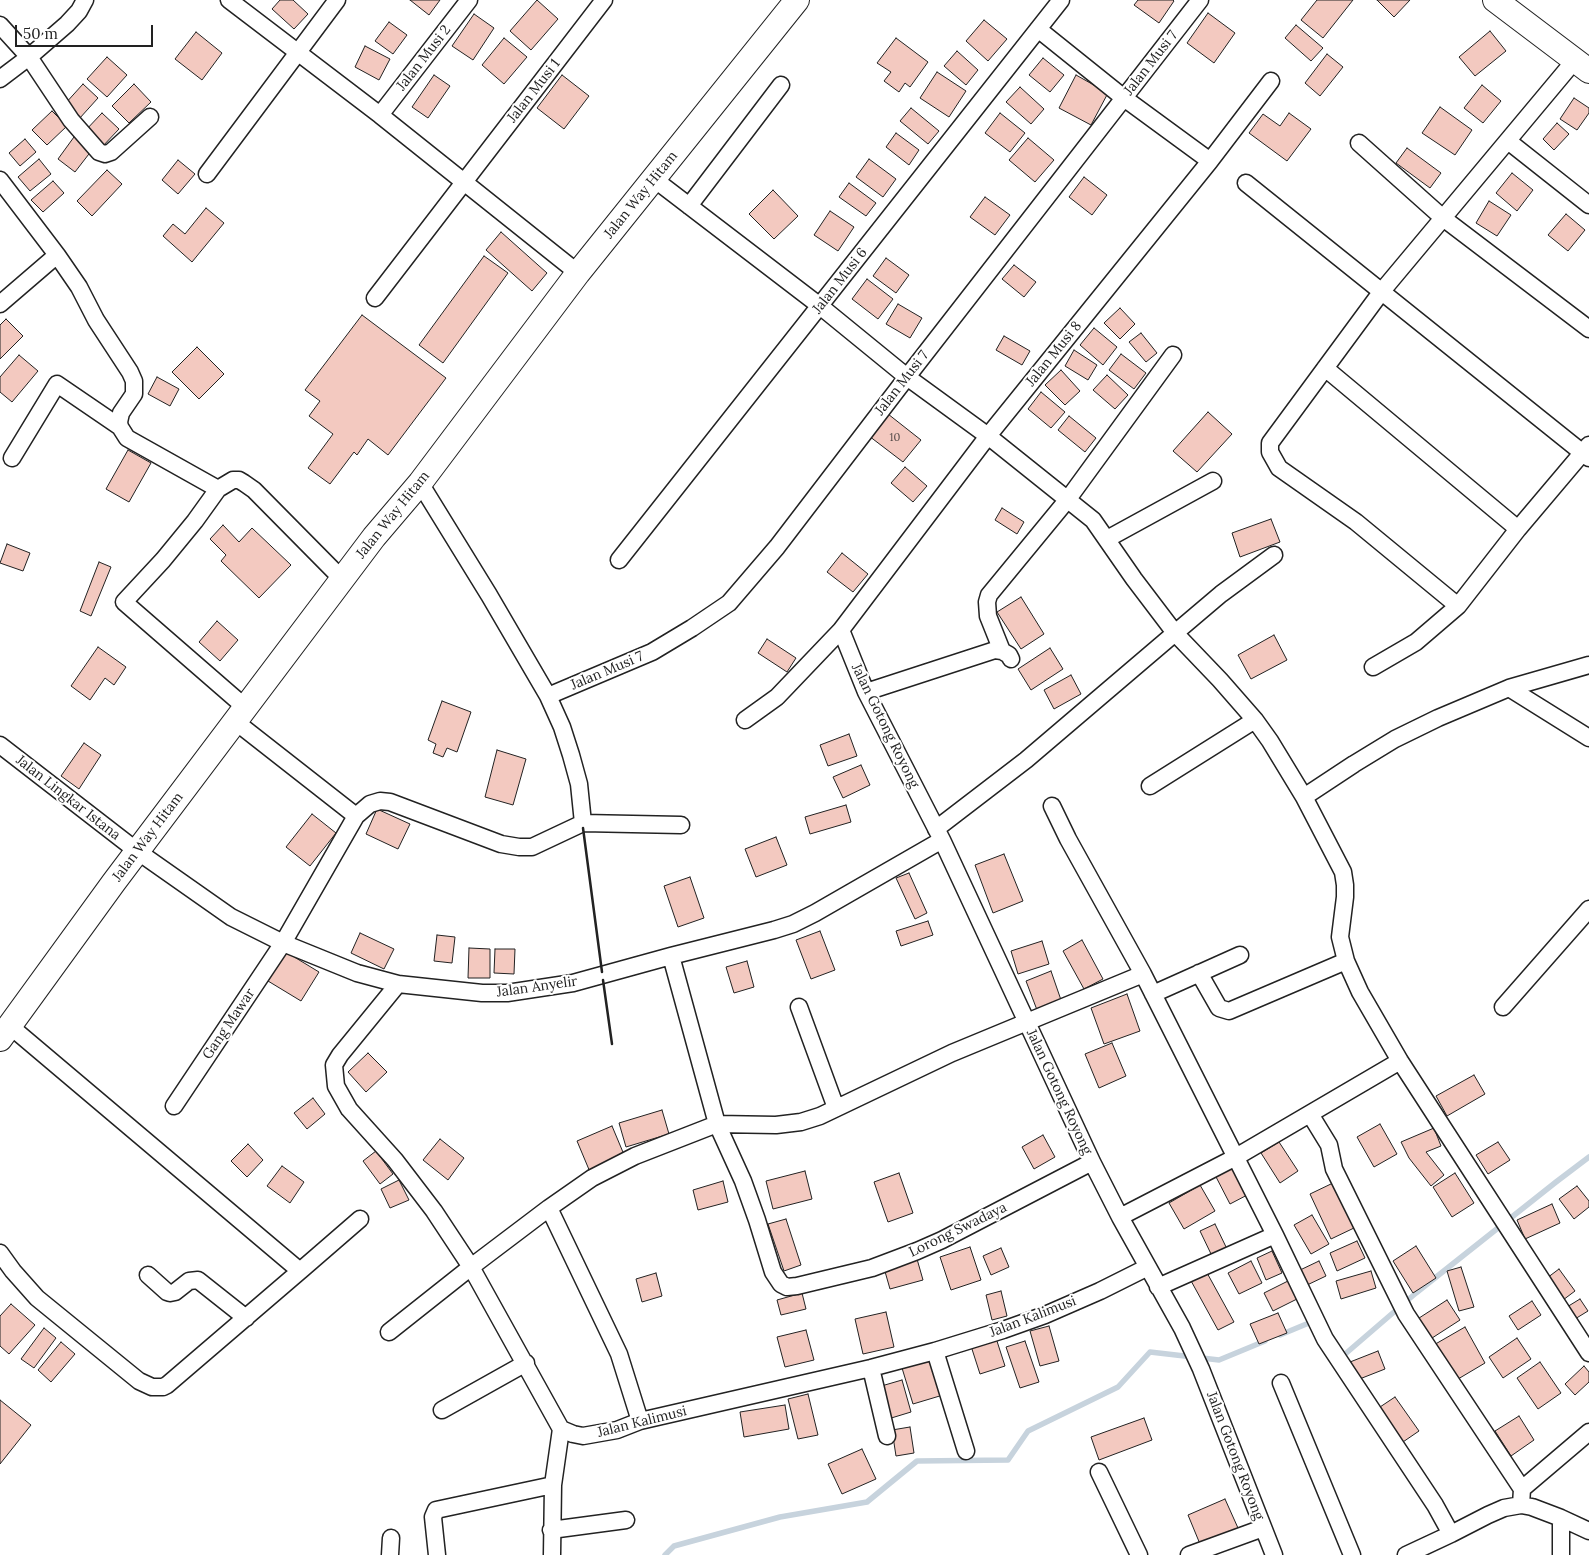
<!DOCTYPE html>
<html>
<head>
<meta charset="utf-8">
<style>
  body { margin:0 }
  #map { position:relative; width:1589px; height:1555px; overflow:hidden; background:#fff; font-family:Lora,serif }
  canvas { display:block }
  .scale { position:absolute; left:15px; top:25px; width:138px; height:22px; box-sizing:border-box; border:2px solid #222; border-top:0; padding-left:6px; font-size:15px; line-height:18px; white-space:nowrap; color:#222; -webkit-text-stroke:4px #fff; paint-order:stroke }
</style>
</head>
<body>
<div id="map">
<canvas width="1589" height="1555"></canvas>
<div class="scale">50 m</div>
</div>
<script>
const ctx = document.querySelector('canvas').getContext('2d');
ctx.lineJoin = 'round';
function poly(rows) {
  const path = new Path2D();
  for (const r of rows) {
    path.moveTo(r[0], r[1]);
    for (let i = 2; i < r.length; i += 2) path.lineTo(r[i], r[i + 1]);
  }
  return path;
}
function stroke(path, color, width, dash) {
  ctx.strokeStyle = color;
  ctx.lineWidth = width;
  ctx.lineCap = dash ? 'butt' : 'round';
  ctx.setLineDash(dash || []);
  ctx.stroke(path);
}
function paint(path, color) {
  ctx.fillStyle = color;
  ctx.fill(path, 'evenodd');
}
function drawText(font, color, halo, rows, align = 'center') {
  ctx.font = font + ' Lora,serif';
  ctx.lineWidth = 4;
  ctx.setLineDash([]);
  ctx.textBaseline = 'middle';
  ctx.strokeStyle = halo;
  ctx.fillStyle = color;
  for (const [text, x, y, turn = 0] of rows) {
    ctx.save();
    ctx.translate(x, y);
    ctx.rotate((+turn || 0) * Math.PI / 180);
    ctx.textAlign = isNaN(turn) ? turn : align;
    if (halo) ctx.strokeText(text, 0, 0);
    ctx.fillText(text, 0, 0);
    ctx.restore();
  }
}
const stream = poly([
  [1280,1335,1316,1320],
  [1340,1350,1344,1355,1416,1293,1556,1182,1589,1157],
  [665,1555,674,1546,780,1517,867,1502,917,1461,1008,1460,1028,1431,1118,1387,1150,1352,1219,1360,1265,1341]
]);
const building = poly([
  [280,0,293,0,308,14,294,29,272,9,280,0],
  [410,0,440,0,429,15,410,0],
  [537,0,558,19,531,50,510,31,537,0],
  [1138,0,1173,0,1174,1,1159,23,1134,5,1138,0],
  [1317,0,1353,0,1323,38,1301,20,1317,0],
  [1377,0,1410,0,1394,17,1377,0],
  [1208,13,1235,33,1214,63,1187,43,1208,13],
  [474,14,494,28,473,60,452,46,474,14],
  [984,20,1007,39,988,61,966,41,984,20],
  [389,22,407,35,393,54,375,41,389,22],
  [1296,25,1323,48,1311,61,1285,38,1296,25],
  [1490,31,1506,51,1475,76,1459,57,1490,31],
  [196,32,222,53,202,80,175,59,196,32],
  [504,38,527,57,504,84,482,65,504,38],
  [896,38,928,62,910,87,905,83,899,92,884,81,891,72,877,63,896,38],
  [365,46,390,59,379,80,355,67,365,46],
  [957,51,978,70,966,85,944,66,957,51],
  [1327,54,1343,67,1320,96,1305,83,1327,54],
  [107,57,127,75,107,97,87,79,107,57],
  [1043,58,1064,75,1050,92,1029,75,1043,58],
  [937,72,966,91,949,117,920,98,937,72],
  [434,75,450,86,428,118,412,107,434,75],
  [562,75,589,96,564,129,537,108,562,75],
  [1076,75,1108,93,1091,125,1059,108,1076,75],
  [83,84,98,98,79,119,64,105,83,84],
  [134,84,151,102,129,123,112,106,134,84],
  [1482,85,1501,101,1483,123,1464,108,1482,85],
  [1020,87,1044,109,1031,124,1006,102,1020,87],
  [1574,98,1589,108,1589,113,1577,130,1560,119,1574,98],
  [1440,107,1472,130,1455,155,1422,133,1440,107],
  [911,108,939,131,928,144,900,121,911,108],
  [52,111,67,126,47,145,32,130,52,111],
  [102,113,119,129,101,148,84,132,102,113],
  [1000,113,1025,133,1010,152,985,133,1000,113],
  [1289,113,1311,129,1287,161,1249,133,1263,114,1280,126,1289,113],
  [1557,123,1569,134,1554,150,1543,139,1557,123],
  [896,133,919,150,909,165,886,147,896,133],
  [74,137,92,150,75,172,58,159,74,137],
  [1028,138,1054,160,1035,182,1009,160,1028,138],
  [25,139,36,152,20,166,9,153,25,139],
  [1407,148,1441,173,1430,188,1396,163,1407,148],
  [39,159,51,174,30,191,18,177,39,159],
  [869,159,896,179,883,197,856,177,869,159],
  [178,160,195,174,178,194,162,180,178,160],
  [107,170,122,184,92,216,77,201,107,170],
  [1512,173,1533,190,1517,211,1496,193,1512,173],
  [1084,177,1107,195,1092,215,1069,197,1084,177],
  [53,181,64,193,43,212,31,200,53,181],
  [849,183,876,203,866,216,839,197,849,183],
  [773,190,798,216,774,239,749,214,773,190],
  [985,197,1010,215,995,235,970,217,985,197],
  [1489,201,1511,215,1497,236,1476,223,1489,201],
  [206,208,224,223,192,262,163,236,173,224,185,234,206,208],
  [830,211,854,227,838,251,814,235,830,211],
  [1566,214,1585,230,1568,251,1548,235,1566,214],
  [501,232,547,273,532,291,486,250,501,232],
  [484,256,508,273,443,363,419,345,484,256],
  [886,258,909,275,896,293,873,276,886,258],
  [1014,265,1036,282,1024,297,1002,279,1014,265],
  [867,279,893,299,878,319,852,299,867,279],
  [898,304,922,318,910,338,886,324,898,304],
  [1120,308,1135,324,1120,339,1104,323,1120,308],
  [362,315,446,378,388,455,368,439,357,455,354,452,330,484,308,468,333,434,309,416,320,401,305,390,362,315],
  [6,319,23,336,0,359,0,325,6,319],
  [1094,328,1117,347,1103,365,1080,345,1094,328],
  [1141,333,1157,353,1146,362,1129,342,1141,333],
  [1004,336,1030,351,1022,365,996,350,1004,336],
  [197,347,224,374,199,399,172,372,197,347],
  [1074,350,1097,365,1088,380,1065,366,1074,350],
  [1121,354,1146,373,1134,389,1109,370,1121,354],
  [19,355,38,371,12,402,0,392,0,377,19,355],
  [1061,370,1080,391,1065,405,1045,385,1061,370],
  [1107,375,1128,395,1115,409,1093,390,1107,375],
  [157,377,179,389,170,406,148,394,157,377],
  [1041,392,1065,412,1051,428,1028,409,1041,392],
  [1208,412,1232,434,1197,472,1173,451,1208,412],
  [888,414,921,440,903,462,869,436,888,414],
  [1069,416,1096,438,1085,452,1058,430,1069,416],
  [128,450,151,463,129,502,106,489,128,450],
  [905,467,927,486,913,502,891,483,905,467],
  [1002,508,1024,522,1017,534,995,520,1002,508],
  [1271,519,1280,542,1240,557,1232,533,1271,519],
  [223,525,239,542,252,528,291,565,259,598,221,561,226,555,210,539,223,525],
  [7,544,30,553,23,571,0,563,7,544],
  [842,553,868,574,853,592,827,572,842,553],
  [99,562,111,567,91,616,80,611,99,562],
  [1021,597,1044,634,1021,649,997,612,1021,597],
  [217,621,238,640,220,661,199,642,217,621],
  [1274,635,1287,660,1251,679,1238,655,1274,635],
  [767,639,796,658,787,672,758,653,767,639],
  [98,647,126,667,114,685,105,678,90,700,71,686,98,647],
  [1050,648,1063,669,1031,690,1018,669,1050,648],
  [1071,675,1081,694,1054,709,1044,690,1071,675],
  [442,701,471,712,457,752,447,748,443,757,433,753,436,744,428,740,442,701],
  [849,734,857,756,828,766,820,745,849,734],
  [84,743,101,755,79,789,61,776,84,743],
  [497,750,526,759,513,805,485,797,497,750],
  [861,765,870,785,843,798,833,777,861,765],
  [846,805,851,822,810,834,805,817,846,805],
  [377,809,410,824,398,849,366,834,377,809],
  [312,814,336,833,310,866,286,847,312,814],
  [776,837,787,865,756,877,745,849,776,837],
  [1004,854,1023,901,993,913,975,865,1004,854],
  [909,873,927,913,915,919,896,878,909,873],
  [690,877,704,918,678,927,664,886,690,877],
  [928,921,933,935,901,946,896,931,928,921],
  [820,931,835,970,811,979,796,940,820,931],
  [360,933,394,949,384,969,351,953,360,933],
  [437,935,455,937,452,963,434,961,437,935],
  [1082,940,1103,979,1084,989,1063,951,1082,940],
  [1042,941,1049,964,1018,974,1011,951,1042,941],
  [469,948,490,949,490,978,468,978,469,948],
  [495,949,515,949,514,974,494,973,495,949],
  [286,952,319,972,301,1001,268,981,286,952],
  [747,961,754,987,734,993,726,967,747,961],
  [1051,971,1061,1000,1037,1010,1026,981,1051,971],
  [1127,994,1140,1031,1104,1044,1091,1008,1127,994],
  [1112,1043,1126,1076,1099,1088,1085,1054,1112,1043],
  [368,1053,387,1072,366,1092,348,1072,368,1053],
  [1474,1075,1485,1094,1447,1116,1436,1096,1474,1075],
  [313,1098,325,1114,307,1129,294,1113,313,1098],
  [662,1110,669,1134,626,1147,619,1123,662,1110],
  [1380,1124,1397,1154,1374,1167,1357,1137,1380,1124],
  [612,1126,625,1157,590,1172,577,1141,612,1126],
  [1434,1128,1441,1146,1426,1152,1444,1175,1431,1186,1409,1158,1401,1142,1434,1128],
  [1043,1135,1055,1157,1034,1169,1022,1147,1043,1135],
  [440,1139,464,1158,448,1180,423,1160,440,1139],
  [1279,1142,1298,1171,1280,1183,1261,1153,1279,1142],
  [1498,1142,1510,1160,1488,1174,1476,1155,1498,1142],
  [248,1144,263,1160,247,1177,231,1161,248,1144],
  [376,1151,393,1174,380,1184,363,1161,376,1151],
  [1235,1162,1251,1193,1230,1204,1214,1173,1235,1162],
  [282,1166,304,1182,290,1203,267,1186,282,1166],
  [805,1171,812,1199,773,1209,766,1181,805,1171],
  [899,1173,913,1213,888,1222,874,1182,899,1173],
  [1455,1173,1474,1203,1452,1217,1433,1187,1455,1173],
  [399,1180,409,1200,390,1208,381,1189,399,1180],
  [723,1181,728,1202,698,1210,693,1190,723,1181],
  [1333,1183,1354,1228,1331,1239,1310,1194,1333,1183],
  [1200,1185,1215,1211,1184,1229,1169,1203,1200,1185],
  [1577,1186,1589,1201,1589,1207,1574,1219,1559,1199,1577,1186],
  [1552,1204,1560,1223,1525,1239,1517,1220,1552,1204],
  [1312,1215,1329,1244,1311,1254,1294,1225,1312,1215],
  [786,1219,801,1265,784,1271,768,1224,786,1219],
  [1215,1224,1227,1249,1212,1256,1200,1231,1215,1224],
  [1357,1241,1365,1258,1337,1271,1330,1253,1357,1241],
  [1416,1246,1436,1278,1413,1293,1393,1261,1416,1246],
  [970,1247,981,1280,951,1290,940,1257,970,1247],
  [1001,1248,1009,1267,991,1275,983,1256,1001,1248],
  [1272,1251,1282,1273,1266,1280,1257,1258,1272,1251],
  [917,1259,923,1280,890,1289,884,1268,917,1259],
  [1251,1261,1262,1283,1239,1294,1228,1273,1251,1261],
  [1319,1261,1326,1276,1305,1286,1298,1271,1319,1261],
  [1461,1267,1474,1307,1459,1311,1447,1271,1461,1267],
  [1559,1269,1575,1291,1559,1303,1543,1281,1559,1269],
  [1206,1271,1234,1322,1218,1330,1190,1279,1206,1271],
  [1371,1271,1376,1288,1341,1299,1336,1281,1371,1271],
  [656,1273,662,1296,642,1302,636,1279,656,1273],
  [1292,1279,1301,1297,1273,1311,1264,1293,1292,1279],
  [1001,1291,1007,1316,992,1320,986,1295,1001,1291],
  [802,1293,806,1309,781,1315,777,1300,802,1293],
  [1580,1299,1588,1311,1570,1322,1562,1310,1580,1299],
  [1447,1300,1460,1320,1429,1340,1416,1320,1447,1300],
  [1532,1301,1541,1315,1518,1330,1509,1316,1532,1301],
  [11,1304,35,1325,9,1354,0,1346,0,1316,11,1304],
  [886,1312,894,1347,863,1354,855,1319,886,1312],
  [1278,1313,1287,1333,1259,1344,1250,1324,1278,1313],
  [1049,1326,1059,1361,1040,1366,1030,1331,1049,1326],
  [1465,1327,1485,1363,1453,1382,1432,1346,1465,1327],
  [44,1328,56,1338,34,1368,21,1359,44,1328],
  [806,1330,814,1360,785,1367,777,1337,806,1330],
  [996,1338,1005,1366,980,1374,971,1346,996,1338],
  [1517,1338,1531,1359,1503,1378,1489,1357,1517,1338],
  [1025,1341,1039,1382,1020,1388,1006,1347,1025,1341],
  [61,1342,75,1354,51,1382,38,1370,61,1342],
  [1378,1351,1385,1369,1357,1380,1350,1362,1378,1351],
  [932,1359,943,1395,913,1404,902,1368,932,1359],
  [1540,1362,1561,1393,1538,1409,1517,1378,1540,1362],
  [1584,1366,1589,1372,1589,1382,1575,1395,1565,1384,1584,1366],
  [902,1380,911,1412,888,1419,878,1387,902,1380],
  [808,1394,818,1435,798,1439,788,1399,808,1394],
  [1395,1397,1419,1431,1400,1444,1377,1409,1395,1397],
  [0,1400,31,1425,0,1464,0,1400],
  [785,1405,789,1429,744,1437,740,1412,785,1405],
  [1519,1416,1534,1440,1511,1456,1495,1431,1519,1416],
  [1144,1418,1152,1440,1099,1460,1091,1437,1144,1418],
  [910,1427,914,1453,896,1456,892,1430,910,1427],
  [862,1449,876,1479,842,1494,828,1464,862,1449],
  [1225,1499,1238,1528,1200,1544,1188,1515,1225,1499]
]);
const street = poly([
  [229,0,380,115,578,273],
  [0,25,29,57,71,120,99,152,105,154,111,152,150,117],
  [1038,29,1124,98,1210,161],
  [0,79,29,57,67,24,79,11,85,0],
  [380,115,469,0],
  [1508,141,1589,205],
  [1359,143,1443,218,1589,329],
  [207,174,337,0],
  [654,179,820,306,907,377,988,436,1093,520,1134,579,1175,633,1220,680,1255,720,1270,741,1304,797,1343,872,1345,885,1345,897,1340,937,1346,961,1360,992,1400,1061,1589,1353],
  [0,180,57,255,79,287,96,320,130,372,134,381,134,394,121,413,119,422,120,427,127,438,218,489,233,480,239,480,244,483,254,490,342,579],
  [1246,183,1589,458],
  [689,206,781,85],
  [375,298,604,0],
  [0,304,57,255],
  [1325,368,1518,529],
  [12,458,57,384,120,427],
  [218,489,195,521,163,560,124,602,246,708],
  [1107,539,1213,481],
  [619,560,1061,0],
  [1458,606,1356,522,1279,468,1270,452,1270,443,1382,291,1575,60],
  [841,630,866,692,942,840,1092,1162,1120,1217,1182,1328,1201,1369,1274,1555],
  [1002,651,988,616,987,602,989,595,1068,499,1173,355],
  [1373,667,1416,642,1458,606,1518,529,1589,445],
  [1509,688,1589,738],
  [866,692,995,650,1002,651,1009,655,1011,659],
  [548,696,652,652,692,628,729,603,777,547,907,377,1200,0],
  [745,720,777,697,841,630,988,436,1210,161,1271,81],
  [236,722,356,816],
  [0,745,137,851,231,917,283,943,357,973,398,984,482,993,507,993,573,983,671,956,774,930,793,924,815,913,942,840],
  [1150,786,1255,720],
  [1304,797,1354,764,1395,739,1438,718,1509,688,1589,665],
  [1052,806,1068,839,1143,974,1275,1235,1325,1339,1435,1505,1451,1534],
  [583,823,681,825],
  [936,829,1026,760,1175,633,1221,594,1274,555],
  [671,956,717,1124,743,1181,757,1220,773,1272,781,1284,787,1287,797,1286,872,1268,917,1251,942,1240,1092,1162],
  [1199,973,1219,1008,1229,1011,1346,961],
  [398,984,340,1055,334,1065,336,1086,349,1109,395,1160,434,1211,471,1267,561,1429,573,1434,583,1436,617,1430,640,1421,871,1368,935,1351,1003,1330,1045,1315,1100,1291,1148,1267],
  [1153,994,1240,955],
  [799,1007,836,1108],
  [1503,1007,1589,909],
  [174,1106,283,943,356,816,370,804,380,801,390,802,501,844,519,847,532,847,583,823,579,784,571,755,562,727,548,696,489,595,420,483],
  [1310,1114,1329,1145,1334,1169,1406,1314,1522,1489,1521,1505],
  [549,1208,619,1354,640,1421],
  [1120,1217,1236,1157,1400,1061],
  [0,1253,13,1271,37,1298,139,1381,152,1387,163,1387,167,1385,300,1271,10,1026],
  [300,1271,360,1219],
  [148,1275,167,1292,170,1293,175,1292,189,1281,198,1280,246,1318],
  [1158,1287,1275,1235],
  [389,1332,471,1267,549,1208,592,1178,635,1156,717,1124,776,1125,801,1122,820,1116,952,1053,1143,974],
  [935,1351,966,1451],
  [871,1368,887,1436],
  [1281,1383,1352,1555],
  [442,1410,526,1363],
  [1099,1472,1139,1555],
  [1522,1489,1589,1432],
  [1561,1518,1561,1555],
  [551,1530,626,1520],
  [390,1555,391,1538],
  [437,1555,433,1517,436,1510,553,1485],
  [552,1555,553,1485,561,1429],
  [1189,1555,1263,1528],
  [1406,1555,1451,1534,1488,1515,1504,1508,1521,1505,1532,1507,1561,1518,1589,1531]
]);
const secondary = poly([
  [1495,0,1589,71],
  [0,1039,114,882,374,537,420,483,578,273,797,0]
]);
const wall = poly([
  [583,828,602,972],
  [603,980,612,1044]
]);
const numberNames = [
  ["10",895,438]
];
const streetNames = [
  ["Jalan Musi 2",424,58,-52],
  ["Jalan Musi 7",1151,63,-52],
  ["Jalan Musi 1",534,91,-52],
  ["Jalan Way Hitam",641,195,-51],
  ["Jalan Musi 6",840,281,-52],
  ["Jalan Musi 8",1054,354,-51],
  ["Jalan Musi 7",902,383,-52],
  ["Jalan Way Hitam",393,515,-51],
  ["Jalan Musi 7",607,671,-23],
  ["Jalan Gotong Royong",885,726,64],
  ["Jalan Lingkar Istana",68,798,38],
  ["Jalan Way Hitam",148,837,-53],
  ["Jalan Anyelir",537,987,-8],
  ["Gang Mawar",229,1024,-56],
  ["Jalan Gotong Royong",1059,1092,65],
  ["Lorong Swadaya",958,1230,-26],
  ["Jalan Kalimusi",1033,1317,-21],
  ["Jalan Kalimusi",642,1422,-14],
  ["Jalan Gotong Royong",1235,1456,69]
];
stroke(stream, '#c7d3dd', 5.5);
paint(building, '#f3c9c0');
stroke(building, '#222', 1);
stroke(street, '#222', 19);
stroke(secondary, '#222', 26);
stroke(street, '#fff', 16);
stroke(secondary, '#fff', 24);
stroke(wall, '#222', 2.5);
drawText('11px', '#564c4a', null, numberNames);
drawText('14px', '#222', '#fff', streetNames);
</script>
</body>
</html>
